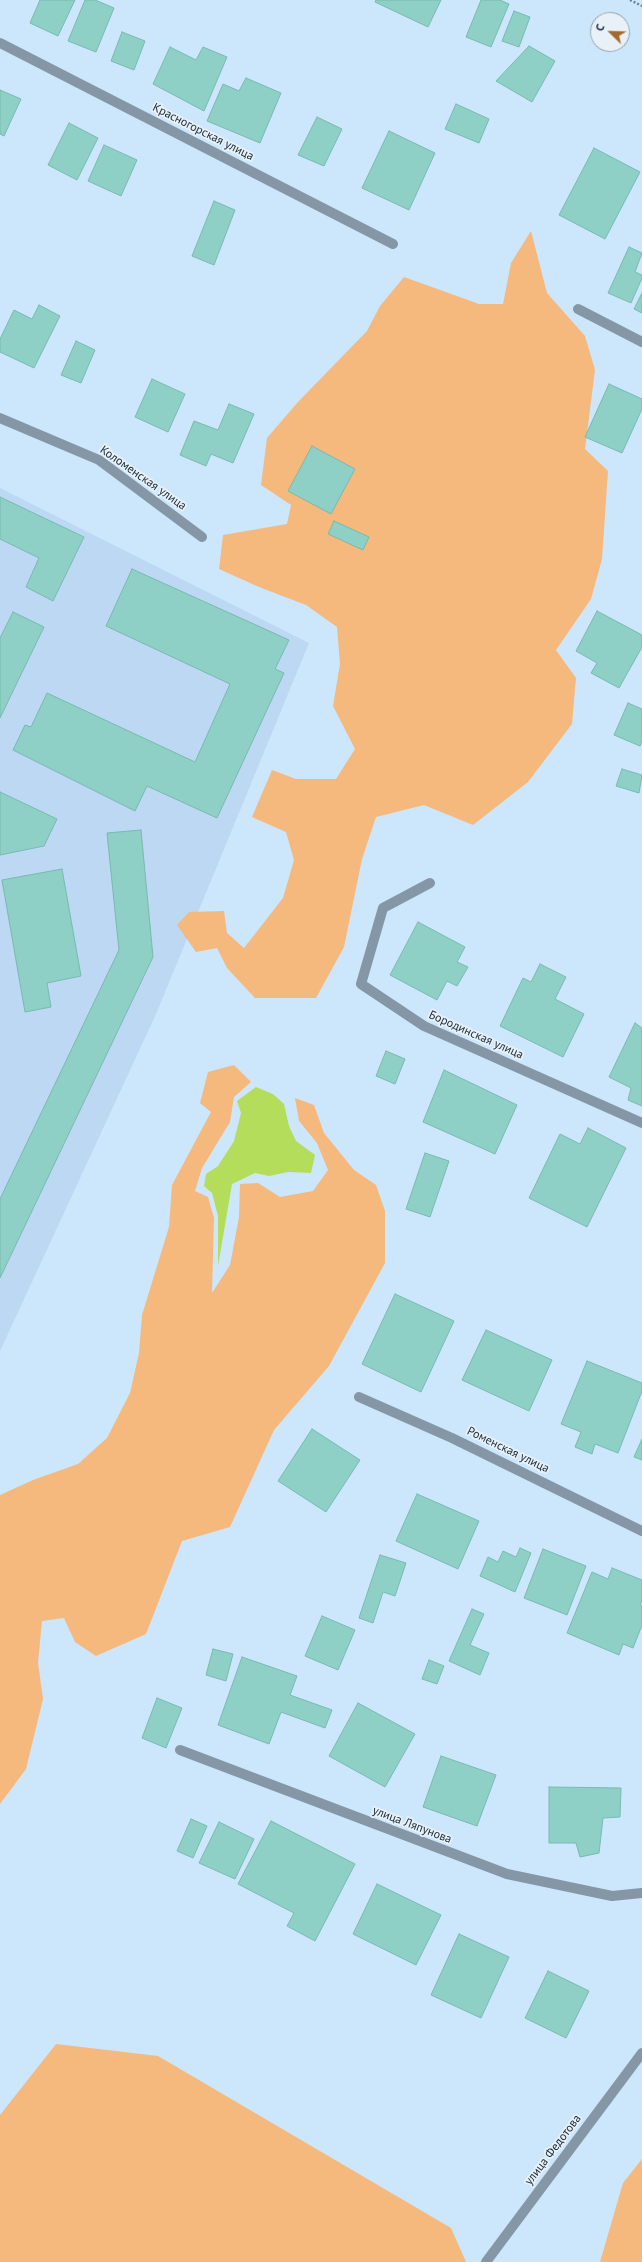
<!DOCTYPE html>
<html>
<head>
<meta charset="utf-8">
<style>
  body { margin:0 }
  #map { position:relative; width:642px; height:2262px; overflow:hidden; background:#cce6fc; font-family:"PT Sans",sans-serif }
  canvas { display:block }
  .north { position:absolute; left:590px; top:12px; width:40px; height:40px; box-sizing:border-box; background:#e8f1f8; border:1px solid #96a2ac; border-radius:50%; rotate:293deg; font-size:11px; font-weight:700; line-height:16px; text-align:center; color:#1a2b39 }
  .north::after { content:''; display:block; margin:auto; width:14px; height:18px; background:#a56a2b; clip-path:polygon(50% 0,100% 100%,50% 72%,0 100%) }
</style>
</head>
<body>
<div id="map">
<canvas width="642" height="2262"></canvas>
<div class="north">С</div>
</div>
<script>
const ctx = document.querySelector('canvas').getContext('2d');
ctx.lineJoin = 'round';
function paint(path, color) {
  ctx.fillStyle = color;
  ctx.fill(path, 'evenodd');
}
function poly(rows) {
  const path = new Path2D();
  for (const r of rows) {
    path.moveTo(r[0], r[1]);
    for (let i = 2; i < r.length; i += 2) path.lineTo(r[i], r[i + 1]);
  }
  return path;
}
function stroke(path, color, width, dash) {
  ctx.strokeStyle = color;
  ctx.lineWidth = width;
  ctx.lineCap = dash ? 'butt' : 'round';
  ctx.setLineDash(dash || []);
  ctx.stroke(path);
}
function drawText(font, color, halo, rows, align = 'center') {
  ctx.font = font + ' "PT Sans",sans-serif';
  ctx.lineWidth = 3.5;
  ctx.setLineDash([]);
  ctx.textBaseline = 'middle';
  ctx.strokeStyle = halo;
  ctx.fillStyle = color;
  for (const [text, x, y, turn = 0] of rows) {
    ctx.save();
    ctx.translate(x, y);
    ctx.rotate((+turn || 0) * Math.PI / 180);
    ctx.textAlign = isNaN(turn) ? turn : align;
    if (halo) ctx.strokeText(text, 0, 0);
    ctx.fillText(text, 0, 0);
    ctx.restore();
  }
}
const built = poly([
  [0,488,309,643,156,1014,0,1351]
]);
const green = poly([
  [531,231,547,293,585,336,595,370,585,449,608,471,602,559,591,599,556,650,576,678,572,724,528,782,473,825,424,805,376,817,362,859,344,947,316,998,255,998,227,968,217,948,196,952,177,925,189,912,224,911,227,933,244,948,283,898,294,860,286,832,252,817,272,770,296,779,336,779,355,749,333,706,340,664,337,627,306,605,259,587,219,569,223,535,287,524,291,505,261,485,267,438,298,402,367,331,380,306,404,277,479,304,503,304,511,263],
  [234,1065,251,1082,234,1097,230,1122,202,1168,195,1191,208,1197,214,1218,212,1293,230,1265,239,1217,240,1184,258,1183,280,1197,313,1191,328,1170,317,1143,299,1121,295,1098,314,1105,324,1133,354,1170,376,1185,385,1211,385,1263,329,1366,274,1430,230,1527,182,1541,146,1634,96,1656,75,1642,64,1618,42,1621,38,1663,43,1699,26,1769,0,1804,0,1495,33,1480,78,1464,107,1438,130,1393,139,1353,142,1315,169,1227,172,1185,211,1112,200,1103,208,1072],
  [56,2044,158,2056,451,2228,466,2262,0,2262,0,2115],
  [642,2159,642,2262,600,2262,623,2183]
]);
const water = poly([
  [256,1087,273,1094,284,1104,289,1126,296,1141,315,1155,311,1173,288,1172,269,1176,255,1173,232,1184,218,1266,218,1216,212,1193,204,1186,206,1174,218,1166,234,1141,241,1113,237,1101]
]);
const building = poly([
  [40,0,75,0,58,36,30,23,40,0],
  [85,0,95,0,114,8,96,52,68,41,85,0],
  [376,0,441,0,428,27,375,2,376,0],
  [481,0,500,0,509,4,491,47,466,37,481,0],
  [514,11,530,17,519,47,502,41,514,11],
  [122,32,145,41,134,70,111,61,122,32],
  [529,46,555,61,532,102,496,81,529,46],
  [170,47,196,60,203,47,227,57,204,111,153,84,170,47],
  [246,78,281,93,260,143,207,121,223,84,239,91,246,78],
  [0,90,21,99,4,136,0,134,0,90],
  [456,104,489,119,479,143,445,129,456,104],
  [317,117,342,129,324,166,298,155,317,117],
  [69,123,98,138,77,180,48,165,69,123],
  [389,131,435,153,409,210,362,188,389,131],
  [104,145,137,160,121,196,88,181,104,145],
  [594,148,640,172,605,239,559,215,594,148],
  [214,201,235,210,214,265,192,256,214,201],
  [629,247,642,253,635,272,642,275,642,278,631,303,608,293,629,247],
  [642,293,642,313,634,309,642,293],
  [39,305,60,316,34,368,0,352,0,339,14,310,32,319,39,305],
  [76,341,95,350,81,383,61,375,76,341],
  [152,379,185,394,168,432,135,417,152,379],
  [609,384,642,399,642,409,622,453,585,437,609,384],
  [229,404,254,414,233,463,211,454,206,466,180,455,194,421,218,430,229,404],
  [312,446,355,469,331,514,288,491,312,446],
  [0,497,84,537,53,601,26,587,39,558,0,539,0,497],
  [334,521,369,537,363,550,328,534,334,521],
  [132,569,289,640,275,669,284,673,217,818,147,786,135,811,13,750,25,725,31,727,47,693,195,762,230,684,106,626,132,569],
  [597,611,642,635,642,647,619,688,591,673,597,663,576,651,597,611],
  [13,612,44,627,0,718,0,638,13,612],
  [628,703,642,709,642,741,640,746,614,735,628,703],
  [622,769,642,775,639,793,616,786,622,769],
  [0,792,57,819,44,846,0,855,0,792],
  [141,830,153,957,0,1278,0,1199,119,950,107,833,141,830],
  [62,869,81,976,47,983,51,1007,25,1012,2,880,62,869],
  [418,922,465,947,457,962,468,967,457,986,447,981,437,1000,390,975,418,922],
  [540,964,566,977,555,999,584,1014,563,1057,500,1026,523,978,531,982,540,964],
  [635,1023,642,1028,642,1106,628,1100,631,1088,609,1077,635,1023],
  [386,1051,405,1059,395,1084,376,1076,386,1051],
  [444,1070,517,1105,495,1154,423,1122,444,1070],
  [588,1128,626,1148,587,1227,529,1198,560,1134,580,1144,588,1128],
  [425,1153,449,1161,430,1217,406,1209,425,1153],
  [395,1294,454,1321,421,1392,362,1364,395,1294],
  [486,1330,552,1360,529,1411,462,1380,486,1330],
  [587,1361,642,1383,642,1391,618,1453,595,1444,592,1454,575,1447,581,1432,561,1424,587,1361],
  [312,1429,360,1460,326,1512,278,1481,312,1429],
  [642,1439,642,1460,634,1457,642,1439],
  [417,1494,479,1521,458,1569,396,1541,417,1494],
  [520,1548,531,1553,515,1592,480,1576,488,1557,498,1562,503,1551,516,1557,520,1548],
  [543,1549,586,1566,567,1615,524,1598,543,1549],
  [380,1555,406,1563,395,1596,383,1592,373,1623,359,1618,380,1555],
  [612,1568,642,1580,642,1600,640,1605,642,1606,642,1625,633,1648,623,1644,619,1655,567,1633,592,1572,608,1579,612,1568],
  [472,1609,484,1614,470,1645,489,1653,480,1675,449,1661,472,1609],
  [322,1616,355,1630,338,1670,305,1656,322,1616],
  [213,1649,233,1654,226,1681,206,1675,213,1649],
  [242,1657,297,1676,290,1695,332,1710,325,1728,281,1712,269,1744,218,1725,242,1657],
  [429,1660,444,1666,437,1684,422,1679,429,1660],
  [157,1698,182,1708,166,1748,142,1738,157,1698],
  [358,1703,415,1734,385,1787,329,1756,358,1703],
  [441,1756,496,1775,477,1826,423,1807,441,1756],
  [549,1787,621,1788,620,1817,603,1818,599,1853,580,1857,576,1843,549,1843,549,1787],
  [191,1819,207,1826,193,1858,177,1851,191,1819],
  [271,1821,355,1864,315,1941,287,1926,294,1913,238,1884,271,1821],
  [219,1822,254,1839,235,1879,199,1863,219,1822],
  [377,1884,441,1915,416,1965,353,1934,377,1884],
  [459,1934,509,1957,481,2018,431,1995,459,1934],
  [548,1971,589,1991,566,2038,525,2018,548,1971]
]);
const path = poly([
  [630,0,642,6]
]);
const minor = poly([
  [0,43,393,244],
  [578,309,642,342],
  [0,418,99,460,202,537],
  [430,883,383,908,361,984,424,1026,642,1123],
  [359,1397,452,1438,642,1531],
  [180,1750,507,1874,612,1896,642,1893],
  [486,2262,642,2053]
]);
const streetNames = [
  ["Красногорская улица",203,132,27],
  ["Коломенская улица",143,478,35],
  ["Бородинская улица",476,1035,24],
  ["Роменская улица",508,1450,26],
  ["улица Ляпунова",412,1825,21],
  ["улица Федотова",553,2150,-53]
];
paint(built, '#bcd8f2');
paint(green, '#f5b87d');
paint(water, '#b4dd5b');
paint(building, '#8ed0c6');
stroke(building, '#78bab0', 1);
stroke(path, '#6b8092', 2.5, [2, 2]);
stroke(minor, '#8597a7', 10);
drawText('12px', '#1a2b39', '#e8f1f8', streetNames);
</script>
</body>
</html>
